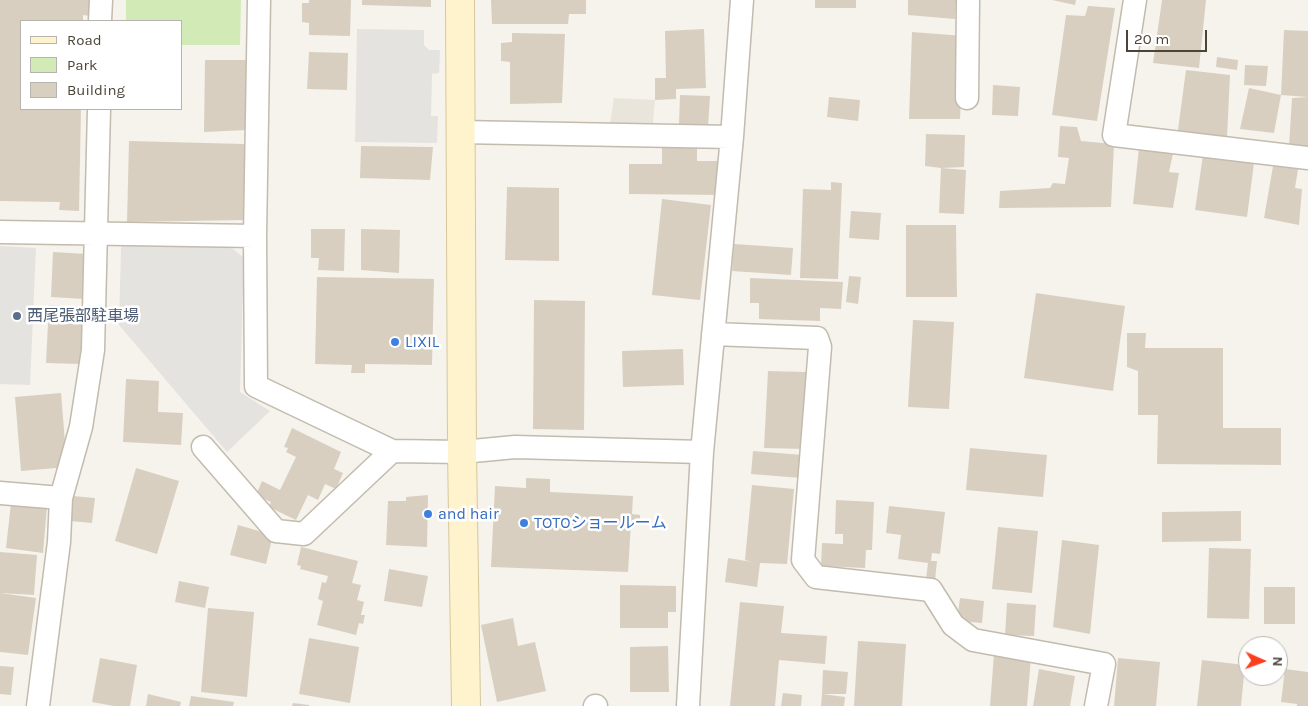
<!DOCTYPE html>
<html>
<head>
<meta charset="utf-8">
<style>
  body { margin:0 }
  #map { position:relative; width:1308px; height:706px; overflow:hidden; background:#f6f3ec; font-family:Karla,sans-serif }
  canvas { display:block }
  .legend { position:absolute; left:20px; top:20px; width:162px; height:90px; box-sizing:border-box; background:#fff; border:1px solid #b7b4b0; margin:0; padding:6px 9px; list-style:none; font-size:15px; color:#4b4439 }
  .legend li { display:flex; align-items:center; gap:10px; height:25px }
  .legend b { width:25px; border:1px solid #b7b4b0 }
  .north { position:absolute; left:1238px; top:636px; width:50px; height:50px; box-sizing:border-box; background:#fff; border:1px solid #b7b4b0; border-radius:50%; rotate:92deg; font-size:14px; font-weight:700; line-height:20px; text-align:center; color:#4b4439 }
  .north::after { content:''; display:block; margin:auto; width:18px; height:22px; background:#fc3f1d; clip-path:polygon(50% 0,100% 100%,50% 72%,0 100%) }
  .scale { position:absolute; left:1126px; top:30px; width:81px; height:22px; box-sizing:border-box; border:2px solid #4b4439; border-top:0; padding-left:6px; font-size:15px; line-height:18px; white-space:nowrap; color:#4b4439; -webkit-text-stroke:4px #fff; paint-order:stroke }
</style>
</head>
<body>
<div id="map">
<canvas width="1308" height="706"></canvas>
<ul class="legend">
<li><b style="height:6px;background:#fff3cd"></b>Road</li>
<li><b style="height:14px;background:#d2eab5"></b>Park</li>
<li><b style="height:14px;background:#d8cfc1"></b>Building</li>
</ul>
<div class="north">N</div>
<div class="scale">20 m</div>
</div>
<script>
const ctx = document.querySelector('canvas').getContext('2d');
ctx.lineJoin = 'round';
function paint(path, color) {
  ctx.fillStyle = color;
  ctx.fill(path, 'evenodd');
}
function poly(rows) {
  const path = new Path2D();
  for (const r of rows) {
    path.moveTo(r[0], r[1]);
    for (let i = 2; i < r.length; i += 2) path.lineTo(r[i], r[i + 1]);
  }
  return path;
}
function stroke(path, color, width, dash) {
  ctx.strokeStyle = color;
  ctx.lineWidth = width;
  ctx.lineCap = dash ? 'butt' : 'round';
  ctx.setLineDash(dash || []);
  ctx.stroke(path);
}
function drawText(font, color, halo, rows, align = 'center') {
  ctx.font = font + ' Karla,"Noto Sans JP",sans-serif';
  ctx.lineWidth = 5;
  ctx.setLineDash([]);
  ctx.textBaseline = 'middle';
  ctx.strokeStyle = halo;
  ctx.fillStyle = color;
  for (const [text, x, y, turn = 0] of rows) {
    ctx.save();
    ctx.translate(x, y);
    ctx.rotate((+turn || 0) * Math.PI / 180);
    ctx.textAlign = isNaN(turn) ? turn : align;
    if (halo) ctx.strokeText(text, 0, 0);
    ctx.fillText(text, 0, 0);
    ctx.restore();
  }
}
const residential = poly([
  [614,98,655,100,652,132,609,130]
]);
const green = poly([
  [126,0,241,0,240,45,181,45,181,21,126,21]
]);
const parking = poly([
  [357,29,424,30,424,45,429,50,440,50,439,73,432,74,431,116,438,116,437,143,355,142],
  [124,242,227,244,244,258,240,392,270,411,227,452,119,325,121,248],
  [0,246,36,248,30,385,0,384]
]);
const building = poly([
  [0,0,91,0,90,16,83,15,83,21,21,21,21,109,81,109,79,211,59,210,60,202,0,201],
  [309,0,351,0,350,36,309,35,309,23,302,22,302,3,309,3],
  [362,0,431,0,431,7,362,5],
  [491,0,586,0,586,14,569,14,568,24,492,24],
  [815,0,856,0,856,8,815,8],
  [908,0,956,0,955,19,908,15],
  [1052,0,1076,0,1075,5],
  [1162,0,1206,0,1199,68,1153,63],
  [1088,6,1115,8,1097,121,1052,115,1066,15,1085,16],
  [704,29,706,88,676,89,676,99,655,100,655,78,666,78,665,31],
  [1284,30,1308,31,1308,97,1281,95],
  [912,32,964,36,960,119,909,119],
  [512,33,565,34,562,103,510,104,510,62,501,61,501,43,512,42],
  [309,52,348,53,347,90,307,89],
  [1217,57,1238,60,1237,70,1216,67],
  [205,60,250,60,247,130,204,132],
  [1245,65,1268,66,1266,86,1244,85],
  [1186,70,1230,75,1227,138,1177,137],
  [993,85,1020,87,1018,116,992,115],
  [1249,88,1281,95,1274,133,1240,129],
  [680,95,710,96,708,127,679,125],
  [829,97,860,100,858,121,827,117],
  [1308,97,1308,148,1289,146,1292,98],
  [1060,126,1077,127,1081,141,1114,144,1111,207,999,208,1000,191,1050,188,1053,183,1065,184,1069,158,1058,157],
  [926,134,965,135,964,167,941,168,925,166],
  [129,141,244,144,246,220,127,222],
  [361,146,433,147,430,180,360,178],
  [662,146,697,146,697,161,723,161,722,195,629,194,629,164,662,164],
  [1139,148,1174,149,1169,172,1179,173,1173,208,1133,204],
  [1203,155,1254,163,1247,217,1195,210],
  [1273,166,1298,169,1295,188,1302,189,1299,225,1264,218],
  [941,168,966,170,964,214,939,213],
  [831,182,842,183,838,279,800,278,803,189,831,190],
  [507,187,559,188,559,261,505,260],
  [662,199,711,205,700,300,652,295],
  [851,211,881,213,879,240,849,238],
  [906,225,956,225,957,297,906,297],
  [311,229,345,229,344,271,318,270,319,258,311,258],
  [361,229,400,230,399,273,361,270],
  [734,244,793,248,791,275,732,271],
  [53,252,87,254,84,299,51,297],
  [849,276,861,277,858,304,846,302],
  [317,277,434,279,432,365,365,364,365,373,351,373,352,365,315,364],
  [750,278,843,282,841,309,820,308,820,321,759,319,759,303,750,303],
  [1036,293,1125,306,1113,391,1024,378],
  [534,300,585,301,584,430,533,429],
  [49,305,83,307,81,364,46,363],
  [913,320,954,322,949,409,908,407],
  [1127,333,1146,333,1145,348,1223,348,1223,428,1281,428,1281,465,1157,464,1158,415,1138,415,1138,371,1127,367],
  [683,349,684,385,623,387,622,351],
  [768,371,807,372,805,449,764,448],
  [126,379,159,381,158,412,183,413,181,445,123,442],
  [61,393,67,467,21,471,15,397],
  [292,428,341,452,334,469,343,473,336,489,325,484,318,500,308,495,296,520,269,507,271,502,256,495,262,481,280,490,296,457,286,452,288,448,284,447],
  [970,448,1047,455,1043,497,966,490],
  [753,451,803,455,801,478,751,474],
  [136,468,179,481,157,554,115,541],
  [526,478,550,479,550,492,633,496,632,514,640,515,640,522,631,522,628,572,491,567,495,486,526,488],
  [752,485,794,489,787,564,760,563,757,587,725,582,728,558,752,562,745,560],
  [428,495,427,547,386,545,388,501,406,501,406,497],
  [73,496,95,498,92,523,70,521],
  [836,500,874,502,872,550,866,550,865,568,821,566,822,543,843,544,843,534,835,534],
  [11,503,47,507,43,553,6,548],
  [889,506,945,512,940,554,932,553,931,561,937,561,935,580,926,579,928,563,898,559,901,535,886,533],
  [1241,511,1241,541,1162,542,1162,512],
  [238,525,273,535,266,564,230,555],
  [998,527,1038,531,1032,593,992,589],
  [1062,540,1099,545,1090,634,1053,627],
  [301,547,358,561,352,583,361,585,357,600,364,602,361,615,365,615,363,624,359,623,356,635,317,625,323,601,318,599,322,582,326,583,328,576,300,569,301,566,297,565],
  [1209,548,1251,549,1249,619,1207,618],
  [0,552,37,555,34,595,0,593],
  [389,569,428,576,422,607,384,601],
  [179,581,209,587,205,608,175,602],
  [620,585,676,586,676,612,668,612,668,628,620,628],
  [1264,587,1295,587,1295,624,1264,624],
  [0,593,36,598,28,655,0,652],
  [960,598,984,601,982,623,957,621],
  [740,602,784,606,781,633,827,636,825,664,779,660,775,706,730,706],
  [1007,603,1036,605,1034,636,1005,635],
  [208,608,254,612,247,697,201,692],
  [513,618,518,646,535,642,546,691,497,702,481,625],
  [309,638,359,647,350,703,299,694],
  [858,641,906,644,902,706,854,706],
  [668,646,669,692,630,692,630,647],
  [994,654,1031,657,1027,706,990,706],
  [100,658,137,665,130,706,114,706,92,702],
  [1118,658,1160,662,1156,706,1114,706],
  [1202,660,1245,665,1241,706,1197,706],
  [0,666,14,667,11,695,0,694],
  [1039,669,1075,676,1070,706,1033,706],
  [1285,669,1308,672,1308,706,1297,706,1297,704,1281,702],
  [823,670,848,672,846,694,822,694],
  [783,693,802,695,801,706,781,706],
  [148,694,181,702,180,706,146,706],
  [822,694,845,697,844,706,821,706],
  [191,696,234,702,233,706,189,706],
  [293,703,309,705,309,706,292,706]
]);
const street = poly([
  [259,0,255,236,256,386,392,451,462,452,515,447,702,452],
  [1135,0,1114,135,1308,158],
  [100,21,101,0],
  [967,98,968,0],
  [460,132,732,137],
  [0,232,255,236],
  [713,334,817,338,820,347,803,560,816,577,931,590,953,625,973,640,1104,664,1096,706],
  [203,447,276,531,304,534,392,451],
  [0,493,61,498],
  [38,706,59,542,61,498,81,427,93,350,99,109],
  [595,706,596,706],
  [688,706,702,452,732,137,742,0]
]);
const secondary = poly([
  [460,0,462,452,466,706]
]);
const markers = [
  [17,316,5,"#5c6f8a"],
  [395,342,5,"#3f7fe0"],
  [428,514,5,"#3f7fe0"],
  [524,523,5,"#3f7fe0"]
];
const serviceNames = [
  ["西尾張部駐車場",27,316]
];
const shopNames = [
  ["LIXIL",405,342],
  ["and hair",438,514],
  ["TOTOショールーム",534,523]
];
paint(residential, '#eae5da');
paint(green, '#d2eab5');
paint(parking, '#e5e3e0');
paint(building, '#d8cfc1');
stroke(street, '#c2bbae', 25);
stroke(secondary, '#d6c79b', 30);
stroke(street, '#fff', 22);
stroke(secondary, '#fff3cd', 28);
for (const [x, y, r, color] of markers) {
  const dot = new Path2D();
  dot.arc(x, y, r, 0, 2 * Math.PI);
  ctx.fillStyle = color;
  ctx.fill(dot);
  stroke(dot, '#fff', 2);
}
drawText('16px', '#4e5e75', '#fff', serviceNames, 'left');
drawText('16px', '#366cbe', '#fff', shopNames, 'left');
</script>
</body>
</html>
